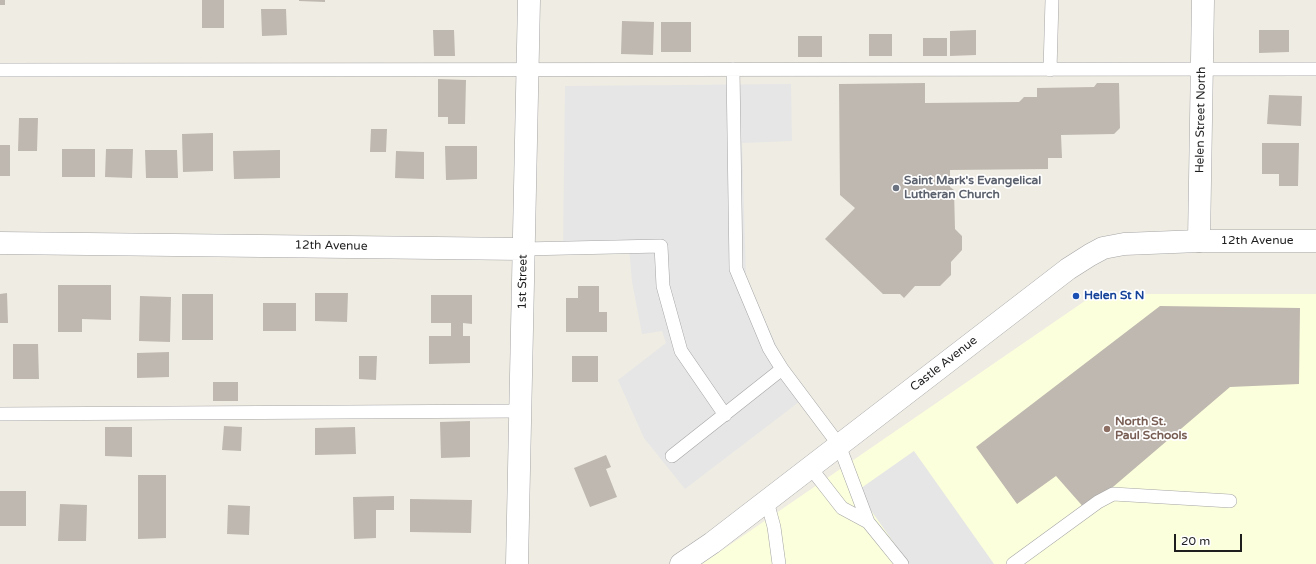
<!DOCTYPE html>
<html>
<head>
<meta charset="utf-8">
<style>
  body { margin:0 }
  #map { position:relative; width:1316px; height:564px; overflow:hidden; background:#efece3; font-family:"Varela Round",sans-serif }
  canvas { display:block }
  .scale { position:absolute; left:1174px; top:534px; width:68px; height:18px; box-sizing:border-box; border:2px solid #1e1e1e; border-top:0; padding-left:5px; font-size:12px; line-height:14px; white-space:nowrap; color:#1e1e1e; -webkit-text-stroke:3px #fff; paint-order:stroke }
</style>
</head>
<body>
<div id="map">
<canvas width="1316" height="564"></canvas>
<div class="scale">20 m</div>
</div>
<script>
const ctx = document.querySelector('canvas').getContext('2d');
ctx.lineJoin = 'round';
function paint(path, color) {
  ctx.fillStyle = color;
  ctx.fill(path, 'evenodd');
}
function poly(rows) {
  const path = new Path2D();
  for (const r of rows) {
    path.moveTo(r[0], r[1]);
    for (let i = 2; i < r.length; i += 2) path.lineTo(r[i], r[i + 1]);
  }
  return path;
}
function stroke(path, color, width, dash) {
  ctx.strokeStyle = color;
  ctx.lineWidth = width;
  ctx.lineCap = dash ? 'butt' : 'round';
  ctx.setLineDash(dash || []);
  ctx.stroke(path);
}
function drawText(font, color, halo, rows, align = 'center') {
  ctx.font = font + ' "Varela Round",sans-serif';
  ctx.lineWidth = 3.5;
  ctx.setLineDash([]);
  ctx.textBaseline = 'middle';
  ctx.strokeStyle = halo;
  ctx.fillStyle = color;
  for (const [text, x, y, turn = 0] of rows) {
    ctx.save();
    ctx.translate(x, y);
    ctx.rotate((+turn || 0) * Math.PI / 180);
    ctx.textAlign = isNaN(turn) ? turn : align;
    if (halo) ctx.strokeText(text, 0, 0);
    ctx.fillText(text, 0, 0);
    ctx.restore();
  }
}
const education = poly([
  [1095,294,1316,294,1316,564,702,564]
]);
const parking = poly([
  [791,84,792,141,742,143,746,277,784,363,808,395,685,489,644,438,618,380,666,343,662,331,642,334,632,282,629,247,563,252,565,86],
  [914,451,994,564,909,564,857,491]
]);
const building = poly([
  [0,0,5,0,5,5,0,5],
  [202,0,224,0,224,28,202,28],
  [299,0,325,0,325,2,299,1],
  [261,9,286,9,287,35,262,36],
  [622,21,654,22,653,55,621,54],
  [661,22,691,22,691,52,661,52],
  [433,30,454,30,455,56,434,56],
  [976,30,976,55,950,56,950,31],
  [1259,30,1289,30,1289,52,1259,53],
  [869,34,892,34,892,56,869,56],
  [798,36,822,36,822,57,798,57],
  [923,38,947,38,947,56,923,56],
  [438,79,466,80,465,124,448,124,448,117,438,117],
  [925,83,925,103,1019,102,1024,97,1037,97,1037,88,1094,87,1097,83,1119,83,1120,128,1114,134,1061,135,1062,158,1048,158,1048,169,950,170,950,187,954,190,955,229,962,236,962,250,951,262,951,275,940,286,915,286,904,298,900,294,883,294,825,239,855,208,840,195,839,84],
  [1269,95,1302,96,1301,126,1267,124],
  [19,118,38,118,37,151,18,151],
  [371,129,387,129,386,152,370,152],
  [213,133,213,171,183,172,182,134],
  [1262,143,1299,143,1298,186,1279,186,1279,174,1262,174],
  [0,145,10,145,10,176,0,176],
  [445,146,477,146,477,179,446,180],
  [62,149,95,149,95,177,62,177],
  [106,149,133,149,132,178,105,177],
  [145,150,177,150,178,178,146,178],
  [280,150,280,178,234,179,233,151],
  [396,151,424,152,424,179,395,178],
  [58,285,111,285,111,320,82,319,82,332,58,332],
  [578,286,599,286,599,312,607,312,607,332,566,332,566,298,578,298],
  [7,293,8,323,0,323,0,294],
  [315,293,348,293,347,322,315,321],
  [182,294,213,294,213,340,182,340],
  [431,295,472,295,472,324,463,323,463,336,470,336,470,363,429,364,429,336,451,336,451,323,431,323],
  [140,296,171,297,170,342,139,341],
  [263,303,296,303,296,331,263,331],
  [1160,306,1300,308,1299,384,1230,387,1086,510,1056,476,1017,504,976,447],
  [13,344,38,344,39,379,13,379],
  [169,352,169,377,137,378,137,353],
  [359,356,377,356,376,380,359,379],
  [572,356,598,356,598,382,572,382],
  [213,382,238,382,238,401,213,401],
  [470,421,470,457,441,458,440,422],
  [224,426,242,427,241,451,222,450],
  [105,427,132,427,132,457,105,456],
  [355,427,356,454,315,455,315,428],
  [606,455,611,467,606,469,617,497,590,507,574,468],
  [138,475,166,475,166,538,138,539],
  [0,491,26,491,26,526,0,526],
  [394,496,394,510,376,510,376,538,354,539,353,497],
  [410,499,472,500,471,533,410,532],
  [60,504,87,505,86,541,58,541],
  [228,505,250,506,249,535,227,534]
]);
const service = poly([
  [733,69,736,269,769,348,782,369,839,445,868,522,902,564],
  [0,70,1316,69],
  [1050,70,1052,0],
  [523,249,661,246,663,286,681,351,725,415],
  [0,414,520,411],
  [672,456,782,369],
  [810,467,842,508,868,522],
  [767,501,774,527,779,564],
  [1013,564,1098,502,1113,494,1230,501]
]);
const minor = poly([
  [1199,241,1203,0],
  [0,243,523,249],
  [517,564,529,0]
]);
const tertiary = poly([
  [681,564,712,543,1068,269,1090,255,1103,248,1124,244,1199,241,1316,241]
]);
const markers = [
  [896,188,4,"#6b7280"],
  [1076,296,4,"#1a4fb4"],
  [1107,429,4,"#8d6e63"]
];
const streetNames = [
  ["Helen Street North",1201,120,-89],
  ["12th Avenue",1257,241],
  ["12th Avenue",331,246,1],
  ["1st Street",523,282,-89],
  ["Castle Avenue",944,364,-38]
];
const worshipNames = [
  ["Saint Mark's Evangelical",904,181],
  ["Lutheran Church",904,195]
];
const transitNames = [
  ["Helen St N",1084,296]
];
const educationNames = [
  ["North St.",1115,422],
  ["Paul Schools",1115,436]
];
paint(education, '#fcffdc');
paint(parking, '#e6e6e6');
paint(building, '#bfb8b0');
stroke(service, '#a5a5a5', 14);
stroke(minor, '#a5a5a5', 23);
stroke(tertiary, '#a5a5a5', 23);
stroke(service, '#fff', 13);
stroke(minor, '#fff', 22);
stroke(tertiary, '#fff', 22);
for (const [x, y, r, color] of markers) {
  const dot = new Path2D();
  dot.arc(x, y, r, 0, 2 * Math.PI);
  ctx.fillStyle = color;
  ctx.fill(dot);
  stroke(dot, '#fff', 1.5);
}
drawText('12px', '#1e1e1e', '#fff', streetNames);
drawText('bold 12px', '#5b616d', '#fff', worshipNames, 'left');
drawText('bold 12px', '#164399', '#fff', transitNames, 'left');
drawText('bold 12px', '#785e54', '#fff', educationNames, 'left');
</script>
</body>
</html>
